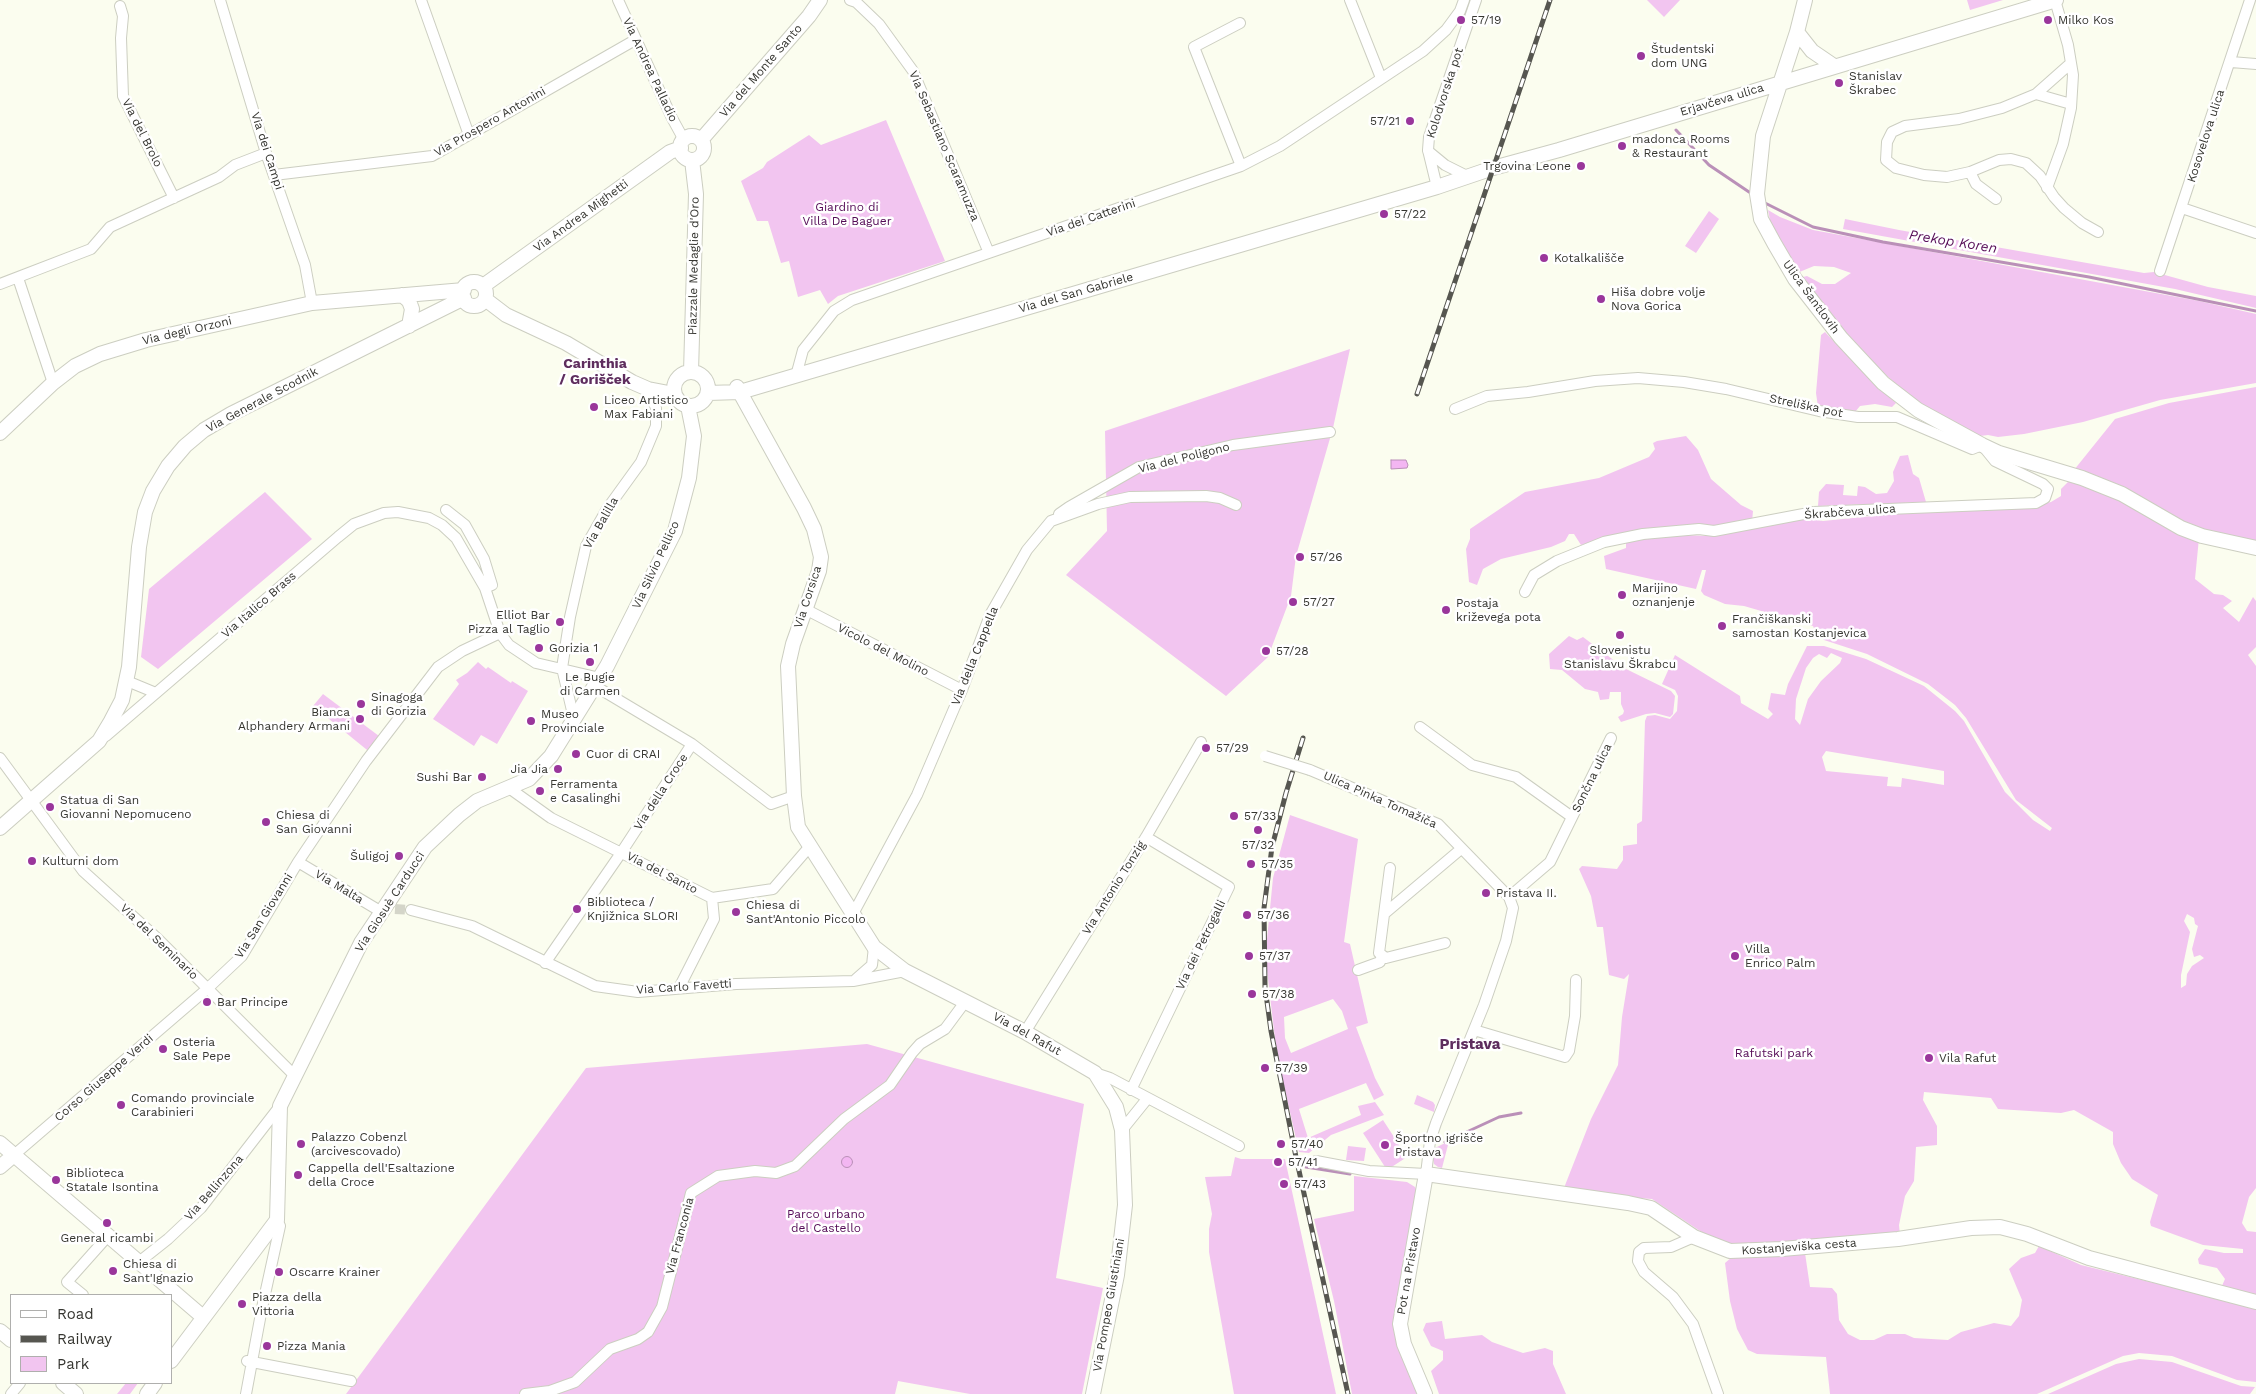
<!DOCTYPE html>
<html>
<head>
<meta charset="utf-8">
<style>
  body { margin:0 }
  #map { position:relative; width:2256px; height:1394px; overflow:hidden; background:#fbfdef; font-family:"Work Sans",sans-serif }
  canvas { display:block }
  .legend { position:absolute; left:10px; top:1294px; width:162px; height:90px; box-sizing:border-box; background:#fff; border:1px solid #afafad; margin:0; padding:6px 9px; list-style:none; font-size:15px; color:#363631 }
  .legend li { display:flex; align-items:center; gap:10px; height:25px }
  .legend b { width:25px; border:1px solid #afafad }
</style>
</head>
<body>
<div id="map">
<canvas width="2256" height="1394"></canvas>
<ul class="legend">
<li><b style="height:6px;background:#fff"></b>Road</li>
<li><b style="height:6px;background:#565650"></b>Railway</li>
<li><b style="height:14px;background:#f2c5f0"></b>Park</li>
</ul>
</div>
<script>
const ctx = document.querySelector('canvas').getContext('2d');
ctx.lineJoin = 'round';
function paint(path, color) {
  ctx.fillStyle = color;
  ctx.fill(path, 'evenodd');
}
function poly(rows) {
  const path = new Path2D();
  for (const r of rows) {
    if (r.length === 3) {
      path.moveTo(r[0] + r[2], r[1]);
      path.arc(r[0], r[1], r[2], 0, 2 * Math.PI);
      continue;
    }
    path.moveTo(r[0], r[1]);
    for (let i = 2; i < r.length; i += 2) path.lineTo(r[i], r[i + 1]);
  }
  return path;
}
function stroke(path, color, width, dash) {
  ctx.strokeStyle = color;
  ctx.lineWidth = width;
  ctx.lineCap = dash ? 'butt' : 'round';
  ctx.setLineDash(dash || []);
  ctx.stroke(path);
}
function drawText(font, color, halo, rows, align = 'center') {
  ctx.font = font + ' "Work Sans",sans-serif';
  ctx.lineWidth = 5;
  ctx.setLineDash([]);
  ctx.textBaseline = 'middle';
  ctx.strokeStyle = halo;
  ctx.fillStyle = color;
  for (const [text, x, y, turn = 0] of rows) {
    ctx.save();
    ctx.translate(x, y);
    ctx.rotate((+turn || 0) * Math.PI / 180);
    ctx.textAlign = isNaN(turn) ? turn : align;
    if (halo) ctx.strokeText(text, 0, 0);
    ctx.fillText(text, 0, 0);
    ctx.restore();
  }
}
const green = poly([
  [1647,0,1680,0,1664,17],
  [1967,0,2003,0,1970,10],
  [886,120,945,261,838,296,828,304,820,290,798,297,789,261,781,263,768,221,757,221,741,181,763,168,767,162,809,135,821,145],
  [1768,210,1780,217,1813,230,2199,301,2256,314,2256,383,2160,400,2083,422,2024,434,1998,437,1988,435,1980,436,1923,407,1903,391,1858,348,1803,281,1803,277,1807,276,1822,284,1835,284,1851,273,1834,267,1814,266,1797,273,1771,225],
  [1709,211,1719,219,1696,253,1685,246],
  [1845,219,1899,230,2144,273,2154,272,2208,287,2256,296,2256,308,2175,289,1843,229],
  [1825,332,1874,384,1896,403,1892,407,1875,404,1860,406,1855,412,1818,407,1816,393,1821,335],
  [1350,349,1333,428,1296,556,1291,596,1268,657,1226,696,1066,575,1107,531,1105,431],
  [2256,387,2256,544,2176,521,2074,470,2115,419,2169,403],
  [1686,436,1698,450,1711,479,1741,505,1753,511,1752,522,1741,525,1617,534,1581,545,1574,534,1569,534,1565,541,1551,547,1501,559,1483,569,1477,585,1469,582,1466,549,1470,539,1470,529,1525,492,1599,478,1649,457,1655,449,1653,443,1657,441],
  [1908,455,1913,474,1919,478,1926,502,1818,506,1819,492,1826,484,1844,485,1843,495,1857,496,1858,486,1865,487,1876,494,1887,493,1894,481,1893,472,1900,456],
  [2069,481,2102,492,2199,538,2195,579,2214,594,2223,595,2232,601,2223,608,2239,622,2253,597,2256,601,2256,647,2248,655,2256,666,2256,1188,2249,1197,2242,1223,2247,1231,2256,1232,2256,1297,2221,1288,2225,1279,2217,1268,2199,1264,2198,1259,2205,1249,2224,1253,2243,1253,2243,1249,2203,1245,2151,1226,2150,1222,2158,1195,2132,1179,2121,1163,2113,1144,2113,1132,2074,1110,2061,1113,1998,1109,1991,1098,1924,1092,1923,1100,1937,1126,1937,1145,1916,1147,1914,1181,1905,1196,1899,1225,1900,1235,1730,1251,1652,1199,1562,1193,1591,1119,1618,1065,1622,1017,1629,974,1624,979,1609,975,1603,927,1597,927,1591,896,1579,869,1582,866,1617,869,1623,860,1623,846,1637,844,1637,824,1642,821,1645,721,1647,716,1655,715,1670,719,1677,711,1678,696,1675,690,1662,684,1675,655,1740,696,1741,703,1768,719,1773,714,1768,709,1771,693,1785,695,1788,684,1807,646,1824,646,1866,659,1924,686,1955,711,1964,721,2005,792,2033,820,2050,831,2052,828,2016,800,1966,718,1955,705,1928,684,1867,654,1824,640,1816,633,1813,626,1744,606,1725,604,1704,595,1701,591,1706,570,1702,570,1696,589,1606,569,1604,556,1626,548,1626,543,1643,539,1682,535,1712,536,1804,518,1823,521,1893,514,2031,506,2051,502,2061,496,2061,489],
  [1831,653,1842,658,1840,663,1821,681,1808,699,1800,725,1795,719,1796,699,1806,668,1813,658,1819,654,1827,658],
  [1826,751,1944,771,1944,785,1902,778,1901,787,1887,786,1888,777,1826,771,1822,757],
  [2187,914,2194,918,2195,924,2198,926,2192,949,2194,957,2200,955,2204,958,2192,966,2187,974,2186,985,2181,988,2181,975,2190,932,2184,921],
  [265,492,312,539,158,669,141,657,149,589],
  [1569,636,1577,640,1583,637,1624,668,1671,691,1675,696,1673,714,1670,717,1655,713,1646,714,1621,722,1618,717,1623,714,1624,711,1621,704,1621,692,1610,692,1609,699,1600,700,1598,692,1585,689,1562,670,1550,669,1549,654],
  [478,662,486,669,488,667,511,683,512,681,528,691,497,744,481,735,474,746,433,719,459,684,456,680,467,673],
  [323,694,383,739,372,754,313,706],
  [1290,815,1358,839,1344,942,1350,944,1368,1023,1356,1027,1375,1078,1384,1095,1374,1100,1366,1083,1299,1109,1308,1138,1361,1115,1358,1106,1375,1102,1384,1115,1331,1135,1309,1153,1299,1152,1283,1081,1275,1039,1267,970,1267,939,1273,878],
  [1333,999,1342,1011,1348,1029,1291,1053,1285,1038,1284,1017],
  [867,1044,1084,1104,1056,1278,1103,1288,1082,1394,970,1394,898,1381,895,1394,346,1394,586,1068],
  [1417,1095,1433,1102,1435,1105,1434,1112,1414,1104],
  [1383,1120,1407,1157,1387,1170,1363,1133],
  [1449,1141,1442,1168,1438,1167,1434,1164,1433,1158,1435,1148],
  [1348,1146,1366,1148,1364,1161,1346,1160],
  [1235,1157,1241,1159,1285,1159,1336,1394,1234,1394,1209,1252,1209,1229,1212,1214,1205,1177,1231,1176],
  [1354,1176,1407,1182,1415,1187,1417,1191,1396,1312,1420,1394,1352,1394,1334,1301,1314,1219,1354,1211],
  [2039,1246,2081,1265,2256,1308,2256,1382,2237,1380,2172,1356,2139,1353,2123,1356,2037,1394,1830,1394,1826,1357,1757,1354,1748,1350,1737,1329,1730,1301,1725,1263,1732,1257,1805,1253,1810,1287,1832,1288,1837,1294,1839,1320,1848,1334,1860,1340,1874,1340,1887,1334,1905,1334,1914,1338,1948,1340,1961,1332,1994,1323,2011,1326,2019,1316,2022,1300,2009,1269,2021,1258,2035,1253],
  [1442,1321,1445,1339,1482,1335,1492,1342,1523,1353,1545,1348,1553,1351,1553,1364,1566,1394,1439,1394,1431,1371,1443,1360,1443,1351,1431,1346,1423,1330,1426,1323],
  [2139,1359,2172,1362,2241,1386,2255,1387,2250,1394,2048,1394,2116,1364],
  [126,1383,138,1383,130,1394,117,1394]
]);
const water = poly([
  [1391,460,1406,460,1408,465,1407,468,1391,469,1391,460],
  [847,1162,5.5]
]);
const stream = poly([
  [1676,130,1709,165,1752,194],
  [1763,202,1813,227,1883,242,2089,277,2256,311],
  [1445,1142,1499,1117,1521,1113],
  [1306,1167,1350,1174]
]);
const streetTunnel = poly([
  [395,909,411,910]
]);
const street = poly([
  [220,0,266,153,305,265,312,303],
  [421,0,469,135],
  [618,0,672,118,684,140],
  [850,0,856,2,879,24,913,71,989,253],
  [1350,0,1381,78],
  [2055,0,2068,45,2071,63,2036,94,2002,108,1959,119,1905,126,1892,132,1887,142,1886,160,1896,168,1924,175,1947,177,1970,172,1999,160,2011,159,2026,163,2040,176,2054,197,2064,208,2082,223,2098,232],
  [120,6,123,16,121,38,123,96,174,198],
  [1240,23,1194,47,1241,166],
  [2231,62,2256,64],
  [2036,94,2071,104],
  [1428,151,1445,165,1469,177],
  [1970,172,1976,184,1996,199],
  [274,175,432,156,635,40],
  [1437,187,1428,150,1429,137,1476,0],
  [2047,188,2063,144,2071,108,2073,75,2071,63],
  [2182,208,2256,233],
  [2160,271,2250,0],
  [18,278,53,383],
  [0,284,91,249,110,227,219,177,235,165,266,153],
  [796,376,803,350,834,311,852,300,1241,166,1280,146,1423,51,1446,30,1460,11,1464,0],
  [1455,409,1487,396,1528,392,1595,381,1638,378,1684,382,1726,389,1819,411,1858,417,1897,417,1972,449,1982,445,1995,461,2043,484,2048,489,2045,498,2036,503,1814,512,1714,531,1699,529,1643,534,1604,542,1557,561,1534,575,1525,592],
  [446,510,465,525,484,559,492,585,485,588],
  [1059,514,1069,507,1139,467,1233,445,1330,432],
  [805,609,962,690],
  [127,681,156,693],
  [595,686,692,744,771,804,794,796],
  [574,719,562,668,570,617,586,546,607,509,641,462,656,426,656,408,648,389],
  [1420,727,1472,765,1516,777,1572,817],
  [106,736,338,537,354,524,384,513,398,512,429,518,442,525,456,538,485,588,500,633,509,645,536,663,600,678],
  [0,758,83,871,158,939,295,1076],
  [1310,770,1438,824,1509,897,1513,908,1506,941,1484,1005,1436,1123,1430,1141,1426,1174,1369,1171,1316,1161],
  [509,788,551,818,712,898,773,889,811,845],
  [298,862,380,911],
  [1390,868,1379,953,1386,958,1445,943],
  [1509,897,1550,862,1611,738],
  [411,910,472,926,595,986,638,992,736,984,853,981,905,971],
  [853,914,917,795,962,690,990,615,1027,550,1051,521,1098,504,1130,497,1206,496,1220,498,1236,505],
  [1384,914,1461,849],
  [545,963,621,853,692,744],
  [1358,970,1380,962,1382,955],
  [856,979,872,965,874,947],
  [679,988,714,919,712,898],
  [1474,1030,1565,1057,1569,1051,1575,1016,1576,980],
  [1025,1032,1146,837,1201,742],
  [1095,1073,1110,1078,1239,1146],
  [1131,1090,1229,887,1146,837],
  [1122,1130,1147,1099],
  [14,1155,207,989,242,956,298,862,366,761,438,667,462,651,500,633],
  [1694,1237,1671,1247,1644,1248,1639,1252,1638,1261,1644,1272,1673,1297,1693,1324,1718,1394],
  [139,1262,168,1239,201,1208,280,1106],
  [83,1295,67,1282,108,1236],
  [247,1361,351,1381],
  [11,1394,20,1383],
  [246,1394,262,1308,280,1226,277,1220],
  [525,1394,550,1391,575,1382,610,1349,638,1339,648,1332,662,1307,691,1193,718,1176,755,1171,776,1173,795,1166,844,1119,890,1085,912,1053,920,1044,945,1029,965,1002]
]);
const secondary = poly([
  [1805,0,1797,32,1763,136,1757,194,1761,219,1774,243,1795,279,1841,338,1883,383,1918,410,1982,445,1999,453,2082,478,2122,494,2181,528,2202,536,2256,548],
  [1797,32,1812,51,1834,66],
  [692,148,12],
  [701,140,809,16,820,0],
  [474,294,12],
  [483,286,670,152,681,148],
  [402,295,409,301,412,309,409,326],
  [485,299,506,315,566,343,632,382,648,389,674,394],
  [691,389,17],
  [691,372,696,194,692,160],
  [737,387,804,508,814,529,821,557,819,571,793,644,788,666,794,796,798,827,874,947,905,971,1025,1032,1095,1073,1116,1107,1122,1130,1125,1205,1117,1275,1093,1394],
  [708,393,740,392,1437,187,1493,168,1559,150,2056,0],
  [0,433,53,383,75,366,100,354,146,340,312,303,464,290],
  [0,828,99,741,111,721,122,700,129,667,139,547,145,512,153,491,168,466,185,446,204,430,231,414,464,298],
  [0,1143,203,1317],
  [0,1167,14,1155],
  [0,1331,11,1340],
  [171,1361,277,1220,280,1106,361,943,425,847,459,815,477,801,529,779,551,756,607,666,675,531,689,478,694,436,688,406],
  [63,1383,76,1394],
  [147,1394,155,1383],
  [1425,1394,1404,1344,1400,1324,1426,1174,1628,1203,1651,1208,1694,1237,1730,1251,1782,1249,1898,1239,1971,1228,2000,1227,2027,1234,2089,1258,2256,1302]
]);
const rail = poly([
  [1417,394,1550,0],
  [1303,738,1286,793,1272,847,1264,908,1265,987,1271,1031,1296,1157,1348,1394]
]);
const streetBridge = poly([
  [1265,756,1310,770]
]);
const markers = [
  [1461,20,5,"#9a369b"],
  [2048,20,5,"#9a369b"],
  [1641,56,5,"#9a369b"],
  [1839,83,5,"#9a369b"],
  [1410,121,5,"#9a369b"],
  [1622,146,5,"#9a369b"],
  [1581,166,5,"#9a369b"],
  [1384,214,5,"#9a369b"],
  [1544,258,5,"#9a369b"],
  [1601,299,5,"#9a369b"],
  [594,407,5,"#9a369b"],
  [1300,557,5,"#9a369b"],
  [1622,595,5,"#9a369b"],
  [1293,602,5,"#9a369b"],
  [1446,610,5,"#9a369b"],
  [560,622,5,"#9a369b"],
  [1722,626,5,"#9a369b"],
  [1620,635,5,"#9a369b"],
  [539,648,5,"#9a369b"],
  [1266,651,5,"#9a369b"],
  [590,662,5,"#9a369b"],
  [361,704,5,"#9a369b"],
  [360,719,5,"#9a369b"],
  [531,721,5,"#9a369b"],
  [1206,748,5,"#9a369b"],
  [576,754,5,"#9a369b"],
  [558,769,5,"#9a369b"],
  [482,777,5,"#9a369b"],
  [540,791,5,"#9a369b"],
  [50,807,5,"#9a369b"],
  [1234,816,5,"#9a369b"],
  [266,822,5,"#9a369b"],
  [1258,830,5,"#9a369b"],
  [399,856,5,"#9a369b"],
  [32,861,5,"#9a369b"],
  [1251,864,5,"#9a369b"],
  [1486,893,5,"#9a369b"],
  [577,909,5,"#9a369b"],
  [736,912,5,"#9a369b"],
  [1247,915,5,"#9a369b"],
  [1249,956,5,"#9a369b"],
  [1735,956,5,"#9a369b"],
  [1252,994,5,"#9a369b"],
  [207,1002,5,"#9a369b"],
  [163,1049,5,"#9a369b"],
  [1929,1058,5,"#9a369b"],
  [1265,1068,5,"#9a369b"],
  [121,1105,5,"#9a369b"],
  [301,1144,5,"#9a369b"],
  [1281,1144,5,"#9a369b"],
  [1385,1145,5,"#9a369b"],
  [1278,1162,5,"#9a369b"],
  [298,1175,5,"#9a369b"],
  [56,1180,5,"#9a369b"],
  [1284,1184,5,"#9a369b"],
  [107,1223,5,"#9a369b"],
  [113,1271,5,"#9a369b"],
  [279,1272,5,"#9a369b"],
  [242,1304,5,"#9a369b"],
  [267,1346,5,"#9a369b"]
];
const poiNames = [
  ["57/19",1471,20],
  ["Milko Kos",2058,20],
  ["Študentski",1651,49],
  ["dom UNG",1651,63],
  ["Stanislav",1849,76],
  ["Škrabec",1849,90],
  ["57/21",1400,121,"right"],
  ["madonca Rooms",1632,139],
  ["& Restaurant",1632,153],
  ["Trgovina Leone",1571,166,"right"],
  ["57/22",1394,214],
  ["Kotalkališče",1554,258],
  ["Hiša dobre volje",1611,292],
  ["Nova Gorica",1611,306],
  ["Liceo Artistico",604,400],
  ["Max Fabiani",604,414],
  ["57/26",1310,557],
  ["Marijino",1632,588],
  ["oznanjenje",1632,602],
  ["57/27",1303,602],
  ["Postaja",1456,603],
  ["križevega pota",1456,617],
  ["Elliot Bar",550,615,"right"],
  ["Pizza al Taglio",550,629,"right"],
  ["Frančiškanski",1732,619],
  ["samostan Kostanjevica",1732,633],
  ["Gorizia 1",549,648],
  ["Slovenistu",1620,650,"center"],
  ["Stanislavu Škrabcu",1620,664,"center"],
  ["57/28",1276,651],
  ["Le Bugie",590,677,"center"],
  ["di Carmen",590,691,"center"],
  ["Sinagoga",371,697],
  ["di Gorizia",371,711],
  ["Bianca",350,712,"right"],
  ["Alphandery Armani",350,726,"right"],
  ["Museo",541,714],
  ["Provinciale",541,728],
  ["57/29",1216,748],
  ["Cuor di CRAI",586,754],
  ["Jia Jia",548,769,"right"],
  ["Sushi Bar",472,777,"right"],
  ["Ferramenta",550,784],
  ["e Casalinghi",550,798],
  ["Statua di San",60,800],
  ["Giovanni Nepomuceno",60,814],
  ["Chiesa di",276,815],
  ["San Giovanni",276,829],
  ["57/33",1244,816],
  ["57/32",1258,845,"center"],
  ["Šuligoj",389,856,"right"],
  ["Kulturni dom",42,861],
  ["57/35",1261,864],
  ["Pristava II.",1496,893],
  ["Biblioteca /",587,902],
  ["Knjižnica SLORI",587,916],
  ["Chiesa di",746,905],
  ["Sant'Antonio Piccolo",746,919],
  ["57/36",1257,915],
  ["Villa",1745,949],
  ["Enrico Palm",1745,963],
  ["57/37",1259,956],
  ["57/38",1262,994],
  ["Bar Principe",217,1002],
  ["Osteria",173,1042],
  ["Sale Pepe",173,1056],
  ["Vila Rafut",1939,1058],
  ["57/39",1275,1068],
  ["Comando provinciale",131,1098],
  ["Carabinieri",131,1112],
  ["Palazzo Cobenzl",311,1137],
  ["(arcivescovado)",311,1151],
  ["Športno igrišče",1395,1138],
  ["Pristava",1395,1152],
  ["57/40",1291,1144],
  ["57/41",1288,1162],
  ["Cappella dell'Esaltazione",308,1168],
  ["della Croce",308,1182],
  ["Biblioteca",66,1173],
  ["Statale Isontina",66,1187],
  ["57/43",1294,1184],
  ["General ricambi",107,1238,"center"],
  ["Chiesa di",123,1264],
  ["Sant'Ignazio",123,1278],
  ["Oscarre Krainer",289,1272],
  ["Piazza della",252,1297],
  ["Vittoria",252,1311],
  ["Pizza Mania",277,1346]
];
const streetNames = [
  ["Via Andrea Palladio",650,70,65],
  ["Via del Monte Santo",761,71,-49],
  ["Kolodvorska pot",1445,93,-72],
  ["Erjavčeva ulica",1722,100,-17],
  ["Via Prospero Antonini",490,122,-30],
  ["Via del Brolo",142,133,63],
  ["Kosovelova ulica",2206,136,-72],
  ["Via Sebastiano Scaramuzza",944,146,67],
  ["Via dei Campi",267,151,72],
  ["Via Andrea Mighetti",581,216,-36],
  ["Via dei Catterini",1091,218,-19],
  ["Piazzale Medaglie d'Oro",694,266,-89],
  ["Via del San Gabriele",1076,293,-16],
  ["Ulica Šantlovih",1811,297,54],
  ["Via degli Orzoni",187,331,-13],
  ["Via Generale Scodnik",262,400,-28],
  ["Streliška pot",1806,406,12],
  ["Via del Poligono",1184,458,-14],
  ["Škrabčeva ulica",1850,512,-4],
  ["Via Balilla",601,523,-60],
  ["Via Silvio Pellico",656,565,-65],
  ["Via Corsica",808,597,-72],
  ["Via Italico Brass",259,605,-41],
  ["Vicolo del Molino",883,650,27],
  ["Via della Cappella",975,656,-68],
  ["Sončna ulica",1592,778,-64],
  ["Via della Croce",661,792,-57],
  ["Ulica Pinka Tomažiča",1380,800,24],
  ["Via del Santo",662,873,27],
  ["Via Malta",339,887,31],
  ["Via Antonio Tonzig",1114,888,-58],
  ["Via Giosuè Carducci",390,902,-57],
  ["Via San Giovanni",264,916,-58],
  ["Via del Seminario",159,942,44],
  ["Via dei Petrogalli",1201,945,-64],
  ["Via Carlo Favetti",684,987,-4],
  ["Via del Rafut",1027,1034,29],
  ["Corso Giuseppe Verdi",104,1078,-41],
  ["Via Bellinzona",214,1188,-49],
  ["Via Franconia",680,1236,-75],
  ["Kostanjeviška cesta",1799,1247,-4],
  ["Pot na Pristavo",1409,1271,-80],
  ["Via Pompeo Giustiniani",1109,1305,-80]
];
const parkNames = [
  ["Giardino di",847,207],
  ["Villa De Baguer",847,221],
  ["Rafutski park",1774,1053],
  ["Parco urbano",826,1214],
  ["del Castello",826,1228]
];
const waterNames = [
  ["Prekop Koren",1953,242,9]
];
const neighbourhoodNames = [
  ["Carinthia",595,364],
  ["/ Gorišček",595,380]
];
const quarterNames = [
  ["Pristava",1470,1045]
];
paint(green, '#f2c5f0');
paint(water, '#f3b6f2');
stroke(water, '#ba90b8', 1);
stroke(stream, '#ba90b8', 3);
stroke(streetTunnel, '#d4d5c9', 10, [10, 5]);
stroke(street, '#cccec1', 12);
stroke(secondary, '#cccec1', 16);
stroke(street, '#fff', 10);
stroke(secondary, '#fff', 14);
stroke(rail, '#565650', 5);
stroke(rail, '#fff', 3, [9]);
stroke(streetBridge, '#cccec1', 12, []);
stroke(streetBridge, '#fff', 10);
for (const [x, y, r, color] of markers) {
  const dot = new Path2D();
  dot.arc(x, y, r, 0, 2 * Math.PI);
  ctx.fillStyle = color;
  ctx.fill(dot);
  stroke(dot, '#fff', 2);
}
drawText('12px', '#363631', '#fff', poiNames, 'left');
drawText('12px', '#363631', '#fff', streetNames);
drawText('12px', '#540b56', '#fff', parkNames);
drawText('italic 14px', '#581059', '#fff', waterNames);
drawText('bold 14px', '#5e2d5e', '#fff', neighbourhoodNames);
drawText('bold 15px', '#5e2d5e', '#fff', quarterNames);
</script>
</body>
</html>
